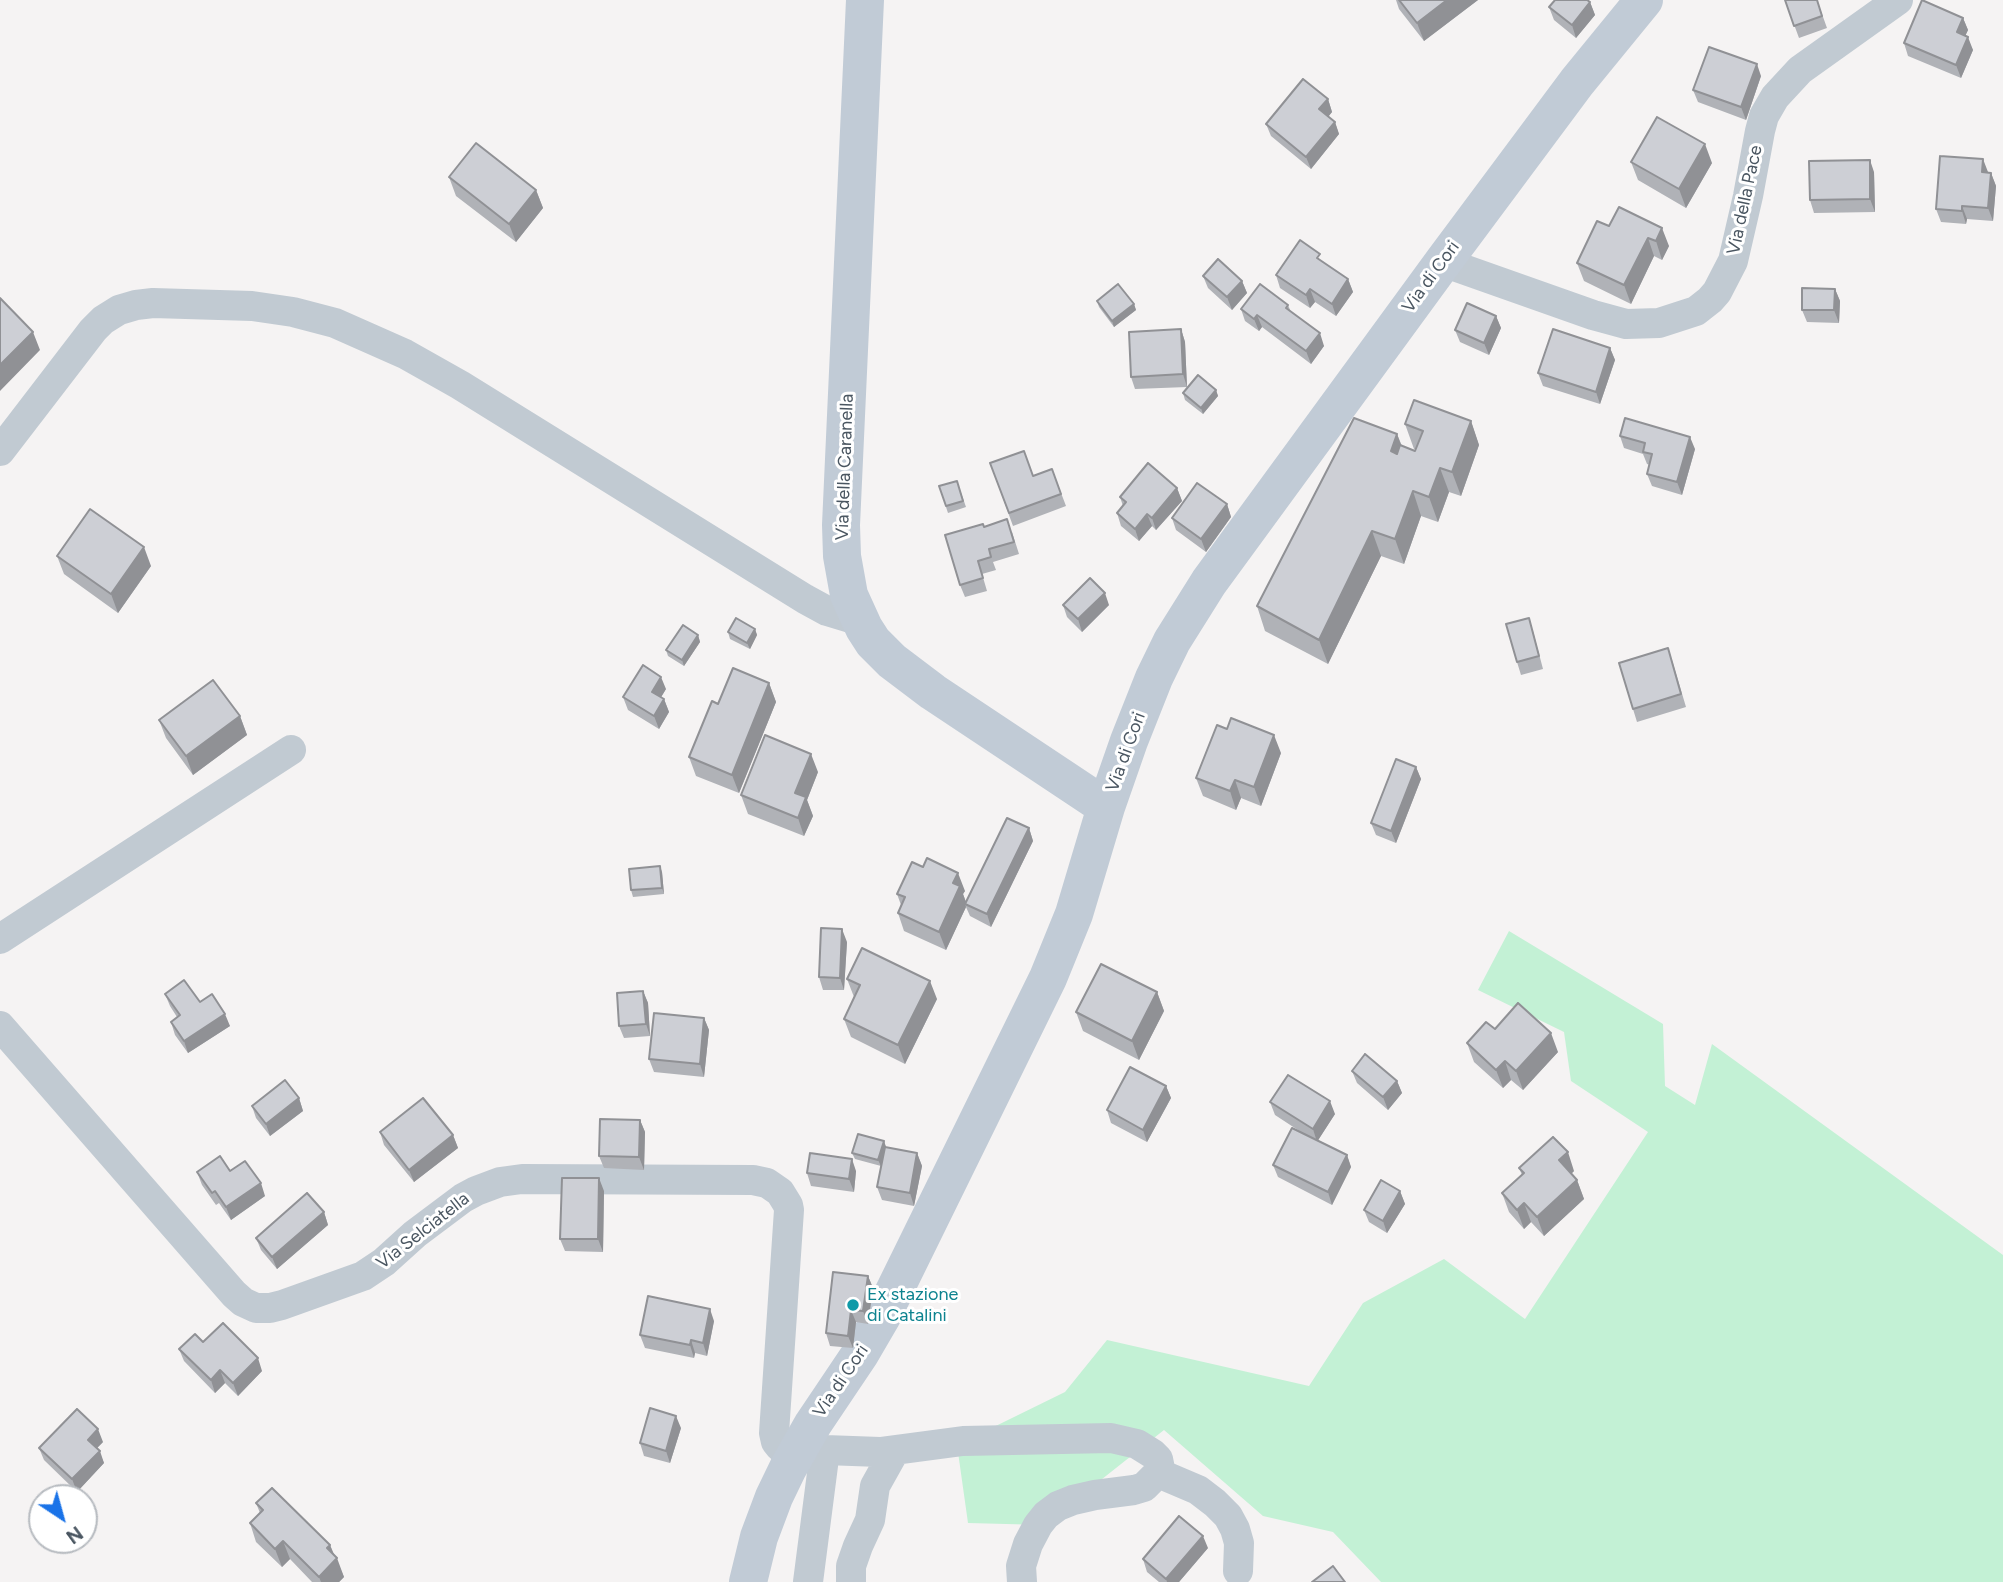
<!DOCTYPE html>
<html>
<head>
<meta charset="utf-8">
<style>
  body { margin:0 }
  #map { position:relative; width:2003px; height:1582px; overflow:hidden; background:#f5f3f3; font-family:Figtree,sans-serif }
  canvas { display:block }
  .north { position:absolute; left:28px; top:1484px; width:70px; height:70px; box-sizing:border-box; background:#fff; border:2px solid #b7bbc0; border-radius:50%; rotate:144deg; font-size:19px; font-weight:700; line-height:28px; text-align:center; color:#4a5661 }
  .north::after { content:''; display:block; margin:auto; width:24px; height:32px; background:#1a73e8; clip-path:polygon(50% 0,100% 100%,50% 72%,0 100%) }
</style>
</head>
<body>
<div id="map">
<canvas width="2003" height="1582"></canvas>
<div class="north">N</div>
</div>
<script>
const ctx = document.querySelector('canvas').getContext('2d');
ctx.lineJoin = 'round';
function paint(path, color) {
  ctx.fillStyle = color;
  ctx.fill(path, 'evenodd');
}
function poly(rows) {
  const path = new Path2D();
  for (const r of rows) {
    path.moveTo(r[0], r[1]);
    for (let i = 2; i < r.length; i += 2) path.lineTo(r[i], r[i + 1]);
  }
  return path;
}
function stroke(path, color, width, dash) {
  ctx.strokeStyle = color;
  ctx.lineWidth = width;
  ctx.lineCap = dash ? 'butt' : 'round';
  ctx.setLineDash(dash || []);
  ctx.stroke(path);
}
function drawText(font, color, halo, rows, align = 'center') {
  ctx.font = font + ' Figtree,sans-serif';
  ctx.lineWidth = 6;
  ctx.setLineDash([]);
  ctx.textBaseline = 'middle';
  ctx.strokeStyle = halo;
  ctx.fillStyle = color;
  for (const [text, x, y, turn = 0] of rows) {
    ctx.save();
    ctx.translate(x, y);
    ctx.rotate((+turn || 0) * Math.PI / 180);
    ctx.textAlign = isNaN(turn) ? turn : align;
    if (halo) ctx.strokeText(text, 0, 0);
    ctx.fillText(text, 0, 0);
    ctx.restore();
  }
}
const green = poly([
  [1509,931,1663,1024,1665,1086,1695,1105,1712,1044,2003,1255,2003,1582,1381,1582,1333,1532,1263,1516,1164,1430,1044,1525,968,1523,957,1445,1065,1392,1107,1340,1309,1386,1363,1303,1444,1259,1525,1319,1648,1132,1571,1081,1564,1032,1478,990]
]);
const street = poly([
  [1443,262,1593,315,1626,324,1659,323,1696,311,1710,300,1717,292,1733,261,1748,196,1760,131,1764,116,1775,97,1800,70,1898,0],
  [0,451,93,330,103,320,119,310,136,305,153,303,252,306,293,312,335,323,405,354,460,385,805,599,827,611,860,621],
  [0,939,291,750],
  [0,1026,234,1294,243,1302,256,1308,270,1308,282,1305,363,1276,384,1262,415,1234,463,1198,476,1191,500,1182,522,1179,753,1180,767,1183,780,1192,788,1205,789,1210,774,1433,776,1442,780,1447,797,1452,825,1450,880,1452,963,1441,1111,1438,1137,1444,1153,1454,1158,1459,1160,1469,1158,1473,1144,1487,1134,1490,1095,1495,1073,1500,1058,1506,1046,1515,1038,1525,1028,1544,1021,1566,1022,1582],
  [1158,1473,1198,1490,1215,1503,1228,1516,1235,1529,1239,1543,1238,1571],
  [808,1582,825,1450],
  [851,1582,851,1566,858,1546,870,1520,875,1486,894,1452]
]);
const secondary = poly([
  [865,0,841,525,842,556,849,595,864,628,873,642,892,661,933,692,1106,807],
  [748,1582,759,1537,774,1497,788,1468,813,1424,860,1354,881,1318,1048,978,1074,914,1106,807,1129,741,1154,678,1172,641,1209,582,1443,262,1577,82,1644,0]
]);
const wall = poly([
  [1396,0,1478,0,1424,41,1399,9],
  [1785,0,1817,0,1827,28,1799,38],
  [1590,2,1595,15,1576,38,1554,20,1549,7],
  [1963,18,1968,30,1965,36,1973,50,1961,78,1908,56,1904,43],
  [1761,76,1746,120,1698,102,1693,90],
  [1328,99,1332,112,1328,117,1335,122,1339,134,1311,169,1271,136,1266,124],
  [1631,162,1712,163,1686,208,1638,180],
  [1874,172,1875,212,1814,213,1810,200],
  [1988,173,1991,173,1996,186,1993,221,1967,219,1966,224,1941,222,1936,209],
  [449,177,536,190,543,208,516,242,456,196],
  [1619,207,1669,246,1662,260,1654,256,1631,304,1584,281,1577,263,1609,226],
  [1323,262,1348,279,1353,292,1336,316,1315,302,1310,308,1280,288,1276,275],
  [1203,276,1242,281,1247,293,1232,310,1208,288],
  [1835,289,1840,301,1839,323,1807,322,1802,310],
  [1097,301,1134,304,1136,310,1114,327,1099,307],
  [1288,305,1291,312,1324,346,1311,364,1262,327,1259,331,1245,321,1241,309],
  [1496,316,1501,328,1489,355,1460,342,1455,330],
  [1181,329,1185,342,1187,387,1135,389,1131,377],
  [1610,348,1615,360,1600,404,1543,386,1538,373],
  [1216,390,1218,396,1203,414,1185,400,1183,393],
  [1471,421,1479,445,1461,496,1449,492,1438,522,1421,516,1404,564,1381,556,1328,664,1265,631,1257,606,1397,434,1402,446,1415,451,1416,449,1414,449,1405,424],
  [1620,436,1695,449,1682,495,1652,486,1647,474,1650,465,1647,464,1643,454,1624,448],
  [990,463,1033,476,1052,469,1066,506,1013,526],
  [957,481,966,507,948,513,939,486],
  [1177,488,1182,501,1156,530,1152,526,1139,541,1121,526,1117,513,1123,506,1120,497],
  [1227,504,1231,517,1206,552,1176,530,1172,518],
  [984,527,1012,532,1019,554,993,562,996,570,982,574,987,591,965,597,960,585],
  [57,556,151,566,118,613,64,574],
  [1063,605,1109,605,1082,632,1067,617],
  [755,629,757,635,750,649,730,639,728,632],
  [1533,631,1543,669,1521,675,1517,662],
  [698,635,700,642,684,666,668,656,666,650],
  [1672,660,1686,707,1637,722,1633,709],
  [769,683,776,702,739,793,696,776,689,757,718,704],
  [666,689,661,697,664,699,669,712,659,729,628,710,623,697],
  [240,716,247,735,193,775,166,738,159,720],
  [1281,753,1261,806,1241,798,1236,810,1203,796,1196,778],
  [1416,767,1421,779,1396,843,1376,835,1371,823],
  [818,772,807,800,813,816,804,836,748,814,741,795],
  [1029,828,1033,841,991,927,970,916,966,907,946,950,904,931,898,913,901,905,897,894,965,891,963,894,966,902],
  [662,872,664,894,633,897,631,890],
  [847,942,844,990,823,990,819,977],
  [847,979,937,999,905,1064,851,1037,844,1019,854,997],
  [643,991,648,1003,650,1036,624,1038,619,1026],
  [1157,992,1164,1011,1139,1060,1083,1031,1076,1012],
  [165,994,200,1002,230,1026,188,1053,175,1035,171,1022,177,1017,170,1006],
  [704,1018,709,1030,704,1077,654,1072,649,1059],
  [1495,1029,1558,1052,1523,1090,1511,1080,1503,1088,1474,1062,1467,1043],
  [1352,1071,1397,1081,1402,1093,1388,1110,1357,1083],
  [1166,1086,1171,1098,1147,1142,1111,1123,1107,1110],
  [299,1098,303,1111,270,1136,256,1118,252,1106],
  [1270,1102,1335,1114,1318,1140,1347,1155,1351,1167,1332,1205,1278,1177,1273,1165,1304,1134,1275,1115],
  [640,1120,645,1132,644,1170,604,1168,599,1156],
  [380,1132,453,1135,458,1148,414,1182,384,1145],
  [884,1141,886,1147,917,1153,922,1166,914,1206,882,1200,877,1187,882,1160,881,1166,855,1159,852,1153],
  [1519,1168,1574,1171,1571,1174,1577,1180,1584,1199,1544,1236,1531,1222,1524,1229,1509,1212,1502,1193,1522,1175],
  [230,1171,265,1196,231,1220,219,1203,216,1205,202,1185,197,1172],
  [856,1171,854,1192,811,1186,807,1173],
  [604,1191,603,1252,565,1251,560,1239],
  [1400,1191,1405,1204,1387,1233,1369,1222,1364,1210],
  [324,1212,328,1225,277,1269,261,1250,256,1238],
  [868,1276,873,1288,868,1324,856,1322,853,1348,830,1346,826,1333],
  [714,1321,707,1356,695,1353,694,1358,645,1348,640,1335],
  [203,1342,262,1371,238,1396,225,1383,215,1393,184,1361,179,1349],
  [681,1428,670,1463,644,1456,640,1443],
  [103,1442,97,1448,104,1463,77,1492,44,1460,39,1448],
  [256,1503,330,1545,344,1577,339,1582,312,1582,290,1559,282,1567,256,1542,250,1523,260,1513],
  [1208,1548,1179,1582,1159,1582,1147,1572,1143,1559]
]);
const shadedWall = poly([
  [1447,0,1478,0,1424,41,1417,23],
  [1590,2,1595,15,1576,38,1572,25],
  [1963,18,1968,30,1961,45,1957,32],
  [1968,37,1973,50,1961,78,1956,65],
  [1757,64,1761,76,1746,120,1741,107],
  [1328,99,1332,112,1324,122,1319,109],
  [1335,122,1339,134,1311,169,1306,157],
  [1705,144,1712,163,1686,208,1679,189],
  [1983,159,1988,172,1987,185,1982,172],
  [1870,160,1874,172,1875,212,1870,199],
  [1991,173,1996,186,1993,221,1988,208],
  [536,190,543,208,516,242,509,224],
  [1962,206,1967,219,1966,224,1962,211],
  [1662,228,1669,246,1662,260,1656,241],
  [1648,238,1654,256,1631,304,1624,285],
  [1348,279,1353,292,1336,316,1332,304],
  [1242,281,1247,293,1232,310,1227,297],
  [1310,289,1315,302,1310,308,1306,295],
  [1835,289,1840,301,1839,323,1834,310],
  [1134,304,1136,310,1114,327,1112,321],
  [1257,315,1262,327,1259,331,1254,319],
  [1496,316,1501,328,1489,355,1484,343],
  [1181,329,1185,342,1187,387,1183,374],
  [33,332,40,350,0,391,0,365],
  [1320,333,1324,346,1311,364,1306,351],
  [1610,348,1615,360,1600,404,1596,392],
  [1216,390,1218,396,1203,414,1201,408],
  [1471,421,1479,445,1461,496,1452,472],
  [1397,434,1406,458,1391,451],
  [1690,437,1695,449,1682,495,1677,482],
  [1440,468,1449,492,1438,522,1429,497],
  [1177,488,1182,501,1156,530,1152,518],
  [1413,491,1421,516,1404,564,1395,539],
  [1227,504,1231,517,1206,552,1201,539],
  [1147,514,1152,526,1139,541,1135,529],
  [1372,531,1381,556,1328,664,1319,640],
  [144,547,151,566,118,613,111,594],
  [1105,593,1109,605,1082,632,1078,619],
  [755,629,757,635,750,649,747,643],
  [698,635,700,642,684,666,682,660],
  [661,677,666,689,657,704,652,692],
  [769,683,776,702,739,793,732,775],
  [664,699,669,712,659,729,654,716],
  [240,716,247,735,193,775,186,756],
  [1274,735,1281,753,1261,806,1254,787],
  [811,754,818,772,807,800,813,816,804,836,798,818,795,793],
  [1416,767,1421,779,1396,843,1391,831],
  [1235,780,1241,798,1236,810,1230,791],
  [1029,828,1033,841,991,927,987,914],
  [660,866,662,872,664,894,662,888],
  [958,873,965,891,963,894,967,905,965,904,966,907,946,950,939,932,953,883],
  [842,929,847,942,844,990,840,978],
  [930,981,937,999,905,1064,898,1045],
  [643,991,648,1003,650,1036,646,1024],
  [1157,992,1164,1011,1139,1060,1132,1041],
  [225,1014,230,1026,188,1053,184,1041],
  [704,1018,709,1030,704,1077,700,1064],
  [1551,1033,1558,1052,1523,1090,1516,1071],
  [1505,1061,1511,1080,1503,1088,1496,1070],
  [1397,1081,1402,1093,1388,1110,1383,1097],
  [1166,1086,1171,1098,1147,1142,1143,1130],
  [299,1098,303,1111,270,1136,266,1124],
  [1330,1101,1335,1114,1317,1142,1313,1129],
  [640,1120,645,1132,644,1170,639,1157],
  [453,1135,458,1148,414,1182,409,1170],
  [884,1141,886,1147,881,1166,878,1160],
  [1568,1152,1574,1171,1566,1179,1559,1160],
  [917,1153,922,1166,914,1206,910,1193],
  [1347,1155,1351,1167,1332,1205,1328,1192],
  [852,1159,856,1171,854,1192,849,1179],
  [599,1178,604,1191,603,1252,598,1239],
  [1577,1180,1584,1199,1544,1236,1537,1217],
  [261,1183,265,1196,231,1220,226,1207],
  [1400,1191,1405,1204,1387,1233,1383,1221],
  [1524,1203,1531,1222,1524,1229,1517,1210],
  [324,1212,328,1225,277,1269,272,1257],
  [868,1276,873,1288,868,1324,863,1311],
  [710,1309,714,1321,707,1356,703,1343],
  [851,1310,856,1322,853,1348,848,1336],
  [691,1340,695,1353,694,1358,690,1345],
  [258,1358,262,1371,238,1396,233,1383],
  [220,1370,225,1383,215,1393,211,1380],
  [676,1416,681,1428,670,1463,666,1451],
  [98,1429,103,1442,93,1452,88,1440],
  [100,1451,104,1463,77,1492,72,1479],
  [1203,1536,1208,1548,1179,1582,1167,1582,1166,1579],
  [283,1541,290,1559,282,1567,275,1549],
  [330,1545,336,1560,337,1558,344,1577,339,1582,321,1582,319,1577,327,1548]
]);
const building = poly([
  [1399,0,1447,0,1417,23,1399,0],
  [1555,0,1587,0,1590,2,1572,25,1549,7,1555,0],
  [1785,0,1817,0,1822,16,1794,26,1785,0],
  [1922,0,1963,18,1957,32,1968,37,1956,65,1904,43,1922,0],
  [1709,47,1757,64,1741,107,1693,90,1709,47],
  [1303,79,1328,99,1319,109,1335,122,1306,157,1266,124,1303,79],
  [1657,117,1705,144,1679,189,1631,162,1657,117],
  [476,143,536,190,509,224,449,177,476,143],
  [1940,156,1983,159,1982,172,1991,173,1988,208,1962,206,1962,211,1936,209,1940,156],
  [1870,160,1870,199,1810,200,1809,161,1870,160],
  [1619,207,1662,228,1656,241,1648,238,1624,285,1577,263,1597,221,1609,226,1619,207],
  [1300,240,1320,254,1317,258,1348,279,1332,304,1310,289,1306,295,1276,275,1300,240],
  [1218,259,1242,281,1227,297,1203,276,1218,259],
  [1118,284,1134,304,1112,321,1097,301,1118,284],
  [1260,284,1288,305,1286,308,1320,333,1306,351,1257,315,1254,319,1241,309,1260,284],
  [1802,288,1835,289,1834,310,1802,310,1802,288],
  [0,298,33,332,0,365,0,298],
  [1467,303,1496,316,1484,343,1455,330,1467,303],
  [1181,329,1183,374,1131,377,1129,332,1181,329],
  [1553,329,1610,348,1596,392,1538,373,1553,329],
  [1198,375,1216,390,1201,408,1183,393,1198,375],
  [1414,400,1471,421,1452,472,1440,468,1429,497,1413,491,1395,539,1372,531,1319,640,1257,606,1354,418,1397,434,1391,451,1397,454,1400,445,1415,451,1423,431,1405,424,1414,400],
  [1625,418,1690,437,1677,482,1647,474,1652,454,1643,452,1645,443,1620,436,1625,418],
  [1024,451,1033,476,1052,469,1061,494,1009,513,990,463,1024,451],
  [1148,463,1177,488,1152,518,1147,514,1135,529,1117,513,1126,502,1120,497,1148,463],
  [957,481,963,501,946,506,939,486,957,481],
  [1197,483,1227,504,1201,539,1172,518,1197,483],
  [90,509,144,547,111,594,57,556,90,509],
  [1007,519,1014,542,989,549,991,557,978,561,983,578,960,585,945,535,983,524,984,527,1007,519],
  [1090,578,1105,593,1078,619,1063,605,1090,578],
  [736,618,755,629,747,643,728,632,736,618],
  [1529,618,1539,656,1517,662,1506,624,1529,618],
  [683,625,698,635,682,660,666,650,683,625],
  [1668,648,1681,694,1633,709,1619,663,1668,648],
  [643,665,661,677,652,692,664,699,654,716,623,697,643,665],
  [733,668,769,683,732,775,689,757,712,701,718,704,733,668],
  [213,680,240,716,186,756,159,720,213,680],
  [1231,718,1274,735,1254,787,1235,780,1230,791,1196,778,1217,725,1227,729,1231,718],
  [765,735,811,754,795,793,806,797,798,818,741,795,765,735],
  [1396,759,1416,767,1391,831,1371,823,1396,759],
  [1007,818,1029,828,987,914,965,904,1007,818],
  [927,858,958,873,953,883,960,886,939,932,898,913,905,897,897,894,912,862,923,867,927,858],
  [660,866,662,888,631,890,629,869,660,866],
  [821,928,842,929,840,978,819,977,821,928],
  [862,948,930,981,898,1045,844,1019,860,985,847,979,862,948],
  [1101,964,1157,992,1132,1041,1076,1012,1101,964],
  [184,980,200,1002,212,994,225,1014,184,1041,171,1022,180,1015,165,994,184,980],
  [643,991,646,1024,619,1026,617,993,643,991],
  [1518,1003,1551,1033,1516,1071,1505,1061,1496,1070,1467,1043,1486,1022,1495,1029,1518,1003],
  [654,1013,704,1018,700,1064,649,1059,654,1013],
  [1365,1054,1397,1081,1383,1097,1352,1071,1365,1054],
  [1130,1067,1166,1086,1143,1130,1107,1110,1130,1067],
  [1288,1075,1330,1101,1313,1129,1270,1102,1288,1075],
  [285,1080,299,1098,266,1124,252,1106,285,1080],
  [423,1098,453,1135,409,1170,380,1132,423,1098],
  [600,1119,640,1120,639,1157,599,1156,600,1119],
  [1292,1128,1347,1155,1328,1192,1273,1165,1292,1128],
  [858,1134,884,1141,878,1160,852,1153,858,1134],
  [1553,1137,1568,1152,1559,1160,1577,1180,1537,1217,1524,1203,1517,1210,1502,1193,1524,1173,1519,1168,1553,1137],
  [885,1147,917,1153,910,1193,877,1187,885,1147],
  [810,1153,852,1159,849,1179,807,1173,810,1153],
  [220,1156,230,1171,245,1161,261,1183,226,1207,215,1191,212,1193,197,1172,220,1156],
  [562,1178,599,1178,598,1239,560,1239,562,1178],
  [1381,1180,1400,1191,1383,1221,1364,1210,1381,1180],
  [307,1193,324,1212,272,1257,256,1238,307,1193],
  [833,1272,868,1276,863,1311,851,1310,848,1336,826,1333,833,1272],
  [648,1296,710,1309,703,1343,691,1340,690,1345,640,1335,648,1296],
  [223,1323,258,1358,233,1383,220,1370,211,1380,179,1349,195,1334,203,1342,223,1323],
  [650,1408,676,1416,666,1451,640,1443,650,1408],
  [77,1409,98,1429,88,1440,100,1451,72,1479,39,1448,77,1409],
  [272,1488,330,1545,327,1548,337,1558,319,1577,283,1541,275,1549,250,1523,263,1510,256,1503,272,1488],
  [1179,1516,1203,1536,1166,1579,1143,1559,1179,1516],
  [1333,1566,1345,1582,1312,1582,1333,1566]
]);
const markers = [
  [853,1305,7,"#0f9aa8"]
];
const streetNames = [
  ["Via della Pace",1745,200,-78],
  ["Via di Cori",1431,277,-54],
  ["Via della Caranella",845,467,-88],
  ["Via di Cori",1126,752,-70],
  ["Via Selciatella",423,1231,-38],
  ["Via di Cori",841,1381,-56]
];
const cultureNames = [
  ["Ex stazione",867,1295],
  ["di Catalini",867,1316]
];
paint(green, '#c3f1d5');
stroke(street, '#c1cad2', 30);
stroke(secondary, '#c1cbd6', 38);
paint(wall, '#b0b2b7');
paint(shadedWall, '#909195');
paint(building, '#cdcfd5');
stroke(building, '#909195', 2);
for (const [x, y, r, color] of markers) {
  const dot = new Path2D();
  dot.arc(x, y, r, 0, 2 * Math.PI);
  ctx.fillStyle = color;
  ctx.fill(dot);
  stroke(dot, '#fff', 2.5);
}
drawText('18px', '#4a5661', '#fff', streetNames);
drawText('18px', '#0d838f', '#fff', cultureNames, 'left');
</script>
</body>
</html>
